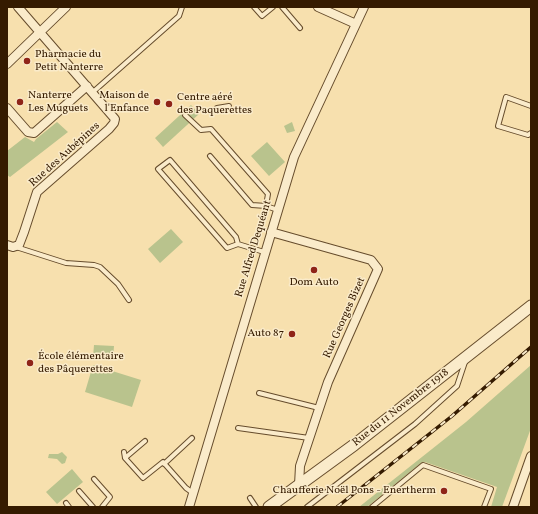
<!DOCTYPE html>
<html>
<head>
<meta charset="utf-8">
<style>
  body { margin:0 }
  #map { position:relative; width:538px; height:514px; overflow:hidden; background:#f7e0ae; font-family:Vollkorn,serif }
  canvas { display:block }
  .frame { position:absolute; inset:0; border:8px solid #351b00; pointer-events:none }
</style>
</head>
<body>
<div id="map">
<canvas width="538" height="514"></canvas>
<div class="frame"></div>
</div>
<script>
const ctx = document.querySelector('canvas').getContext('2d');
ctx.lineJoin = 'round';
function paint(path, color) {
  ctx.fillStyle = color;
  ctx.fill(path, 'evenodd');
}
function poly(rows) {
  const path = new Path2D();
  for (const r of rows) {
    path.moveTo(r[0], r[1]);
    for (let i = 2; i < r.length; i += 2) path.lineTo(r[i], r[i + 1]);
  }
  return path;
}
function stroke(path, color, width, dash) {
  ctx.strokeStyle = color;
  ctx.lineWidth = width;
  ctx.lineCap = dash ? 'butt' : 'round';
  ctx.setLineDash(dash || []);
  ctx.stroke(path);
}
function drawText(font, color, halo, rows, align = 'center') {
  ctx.font = font + ' Vollkorn,serif';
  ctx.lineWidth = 3;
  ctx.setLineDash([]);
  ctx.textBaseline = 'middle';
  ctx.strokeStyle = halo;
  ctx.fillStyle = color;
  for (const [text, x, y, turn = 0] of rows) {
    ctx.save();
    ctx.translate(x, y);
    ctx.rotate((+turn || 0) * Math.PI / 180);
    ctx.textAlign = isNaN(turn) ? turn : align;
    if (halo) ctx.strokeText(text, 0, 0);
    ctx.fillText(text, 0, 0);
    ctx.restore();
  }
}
const green = poly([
  [191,105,199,114,163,147,155,138],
  [57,122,68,132,10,177,7,175,7,151,25,137,34,142,36,139],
  [292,122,295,131,287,133,284,126],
  [267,142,285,162,269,176,251,156],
  [171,229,183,242,160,263,148,249],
  [94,345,114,346,113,358,93,357],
  [93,365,141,380,132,407,85,392],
  [531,365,531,428,502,507,491,507,497,487,425,462,421,463,367,507,359,507,466,422],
  [62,452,67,457,65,463,62,464,57,459,48,458,49,454,58,454],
  [72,469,83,482,57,504,46,492]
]);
const service = poly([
  [254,7,262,16,273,7],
  [282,7,300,28],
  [93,92,179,16,182,7],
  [531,106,506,97,498,126,528,135,531,133],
  [217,108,229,106],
  [185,115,201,130,211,129,268,194,266,206,252,205,210,156],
  [266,206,278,210],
  [238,244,236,237,170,160,158,169,227,248,238,244,264,252],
  [16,247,66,263,94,265,100,267,118,284,129,300],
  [259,393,319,408],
  [238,428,309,438],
  [124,452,125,458,143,478,163,462,186,488,193,493],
  [125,458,145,441],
  [164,464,192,438],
  [94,479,110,497,102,507],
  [79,491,93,507],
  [250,498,256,507],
  [66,503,69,507],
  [307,507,415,424,457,386,465,362],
  [372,507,423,465,491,489,484,507]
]);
const minor = poly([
  [318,7,356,24],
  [7,64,66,7],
  [7,108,28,132,34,133,87,86],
  [271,232,371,260,378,269,328,382,300,466,299,485],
  [7,245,13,247,19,245,24,232,37,192,109,129,114,123,115,119,18,7],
  [189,507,294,157,364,7],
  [513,507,531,456]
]);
const tertiary = poly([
  [269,507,354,445,531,306]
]);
const rail = poly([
  [337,507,452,416,531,347]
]);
const markers = [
  [27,61,4,"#8f2418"],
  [20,102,4,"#8f2418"],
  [157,102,4,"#8f2418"],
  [169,104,4,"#8f2418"],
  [314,270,4,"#8f2418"],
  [292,334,4,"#8f2418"],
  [30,363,4,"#8f2418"],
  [444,491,4,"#8f2418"]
];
const poiNames = [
  ["Pharmacie du",35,55],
  ["Petit Nanterre",35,68],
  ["Nanterre",28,96],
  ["Les Muguets",28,109],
  ["Maison de",149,96,"right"],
  ["l'Enfance",149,109,"right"],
  ["Centre aéré",177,98],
  ["des Paquerettes",177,111],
  ["Dom Auto",314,283,"center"],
  ["Auto 87",284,334,"right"],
  ["École élémentaire",38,357],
  ["des Pâquerettes",38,370],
  ["Chaufferie Noël Pons - Enertherm",436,491,"right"]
];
const streetNames = [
  ["Rue des Aubépines",65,155,-42],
  ["Rue Alfred Dequéant",254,249,-73],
  ["Rue Georges Bizet",345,318,-66],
  ["Rue du 11 Novembre 1918",401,408,-38]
];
paint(green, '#b9c38d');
stroke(service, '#664c2c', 6);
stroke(minor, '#664c2c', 10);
stroke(tertiary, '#664c2c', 13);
stroke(service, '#faebca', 4);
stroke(minor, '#faebca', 8);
stroke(tertiary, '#faebca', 11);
stroke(rail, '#351b00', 3.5);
stroke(rail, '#faebca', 2, [6]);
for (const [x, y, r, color] of markers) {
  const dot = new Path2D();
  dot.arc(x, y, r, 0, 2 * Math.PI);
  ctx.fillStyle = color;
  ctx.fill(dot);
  stroke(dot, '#faebca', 1.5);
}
drawText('11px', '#351b00', '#faebca', poiNames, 'left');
drawText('11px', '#351b00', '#faebca', streetNames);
</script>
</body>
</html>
